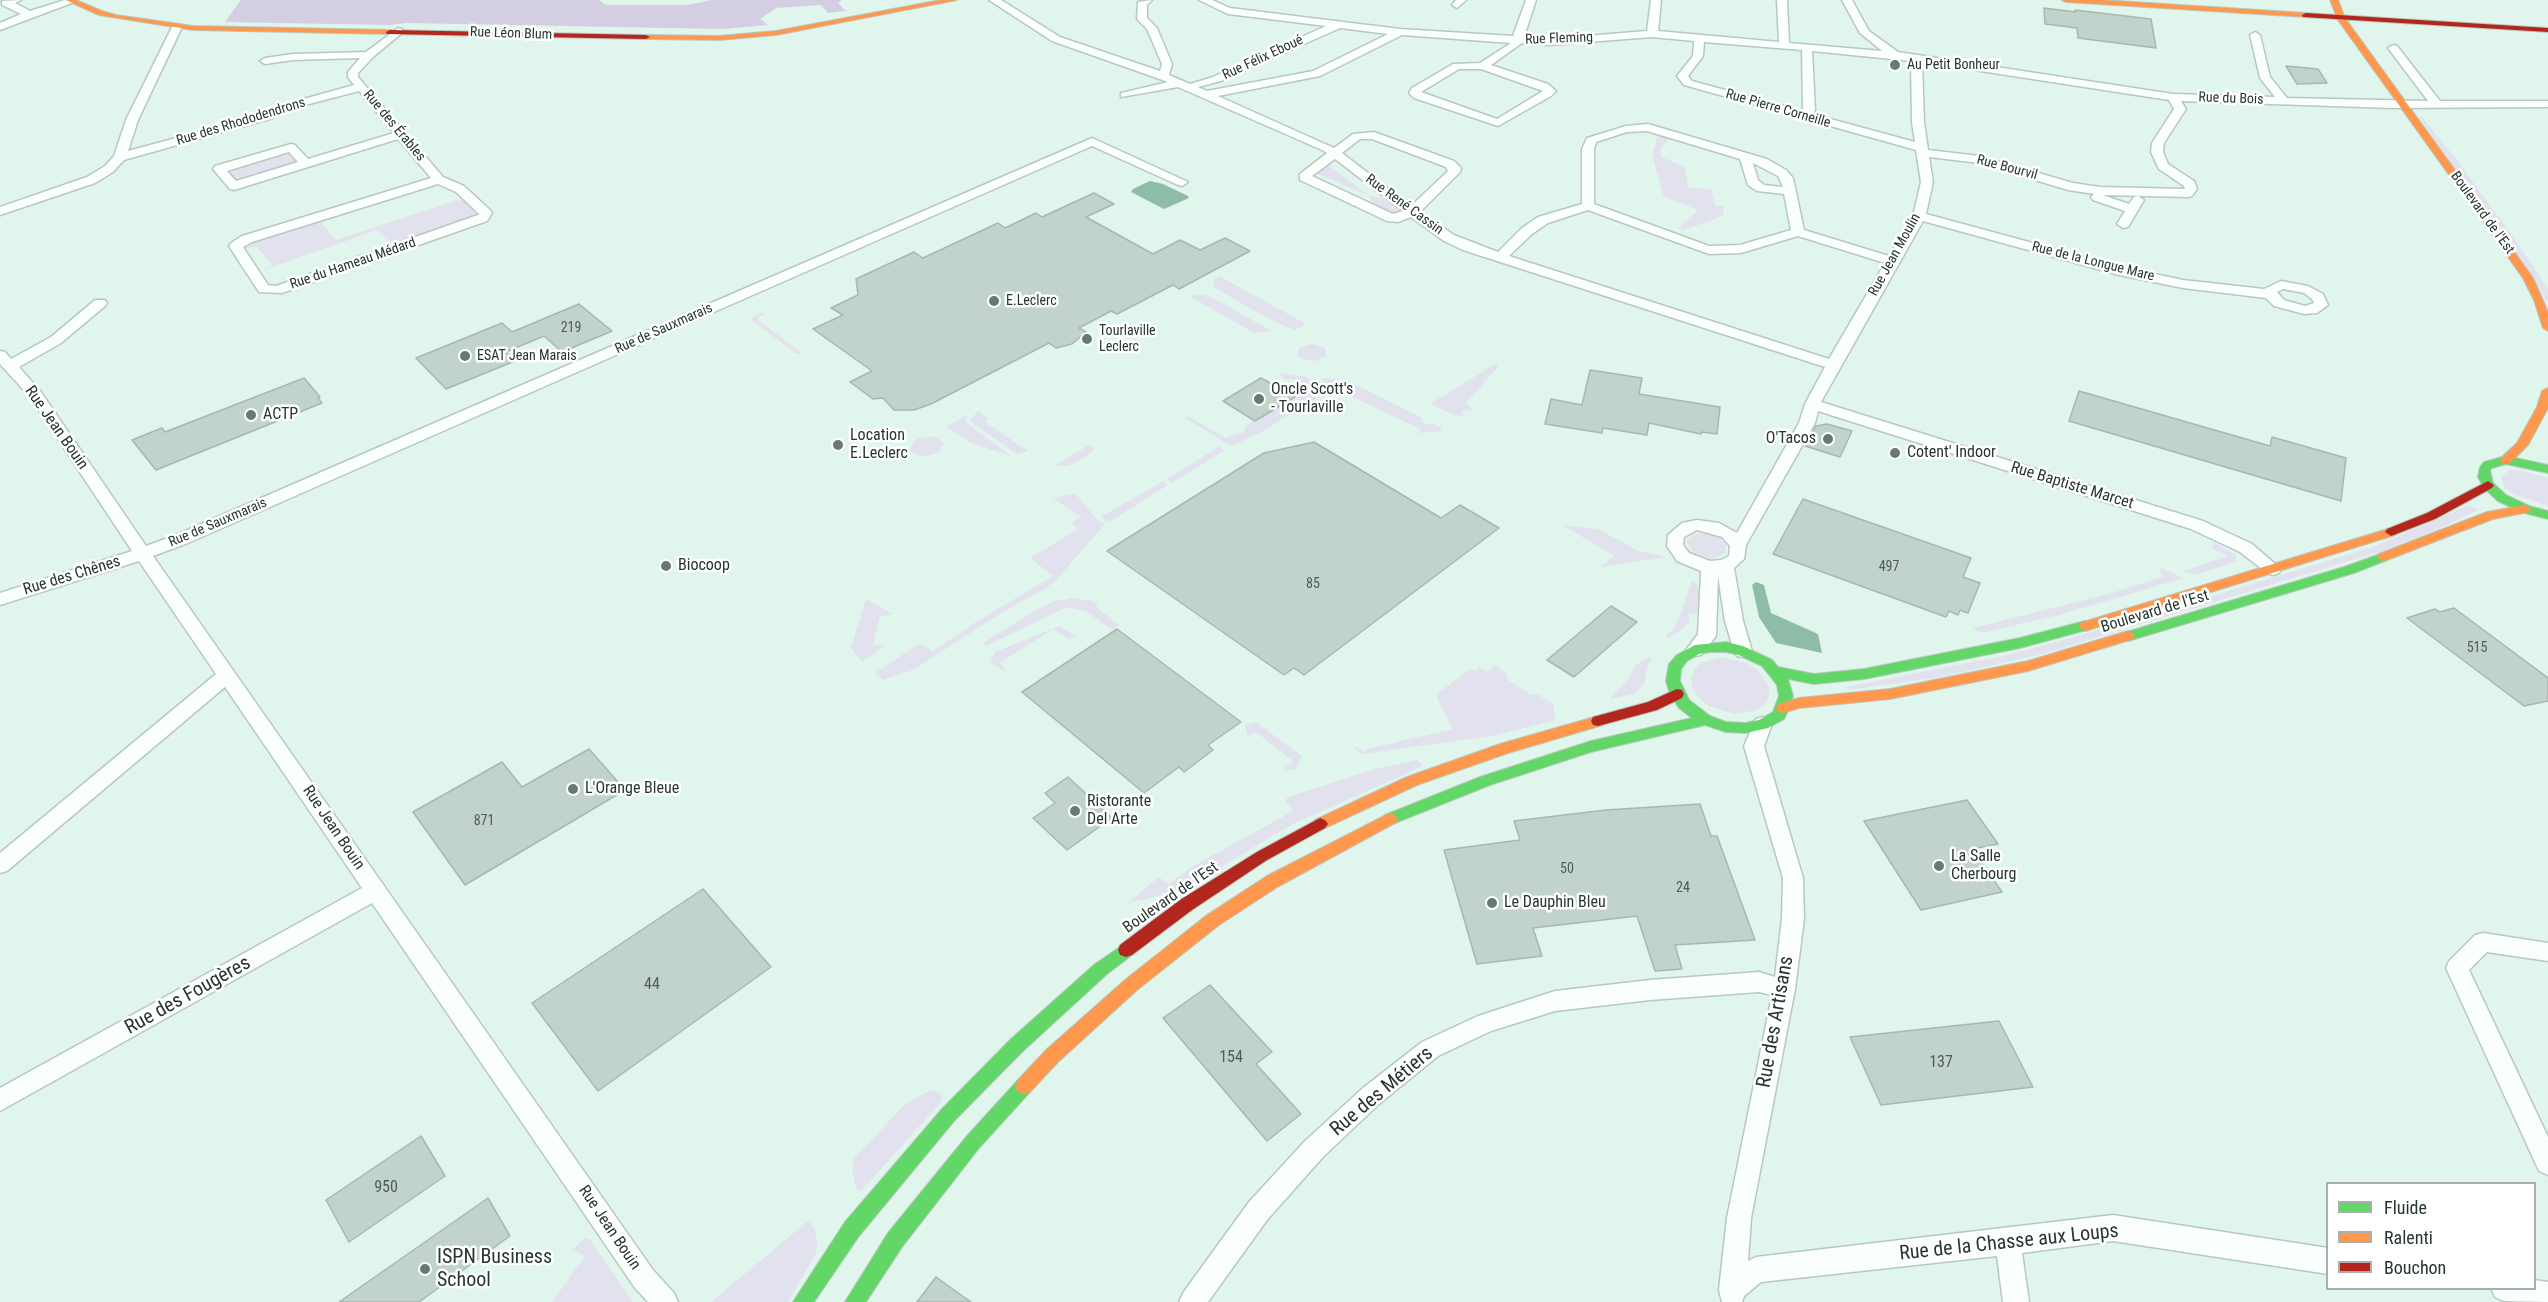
<!DOCTYPE html>
<html>
<head>
<meta charset="utf-8">
<style>
  body { margin:0 }
  #map { position:relative; width:2548px; height:1302px; overflow:hidden; background:#e0f5eb; font-family:"Roboto Condensed",sans-serif }
  canvas { display:block }
  .legend { position:absolute; left:2326px; top:1182px; width:210px; height:108px; box-sizing:border-box; background:#fff; border:2px solid #a9afac; margin:0; padding:8px 10px; list-style:none; font-size:18px; color:#27362f }
  .legend li { display:flex; align-items:center; gap:12px; height:30px }
  .legend b { width:30px; border:2px solid #a9afac }
</style>
</head>
<body>
<div id="map">
<canvas width="2548" height="1302"></canvas>
<ul class="legend">
<li><b style="height:8px;background:#63d668"></b>Fluide</li>
<li><b style="height:8px;background:#ff974d"></b>Ralenti</li>
<li><b style="height:8px;background:#b3261e"></b>Bouchon</li>
</ul>
</div>
<script>
const ctx = document.querySelector('canvas').getContext('2d');
ctx.lineJoin = 'round';
function paint(path, color) {
  ctx.fillStyle = color;
  ctx.fill(path, 'evenodd');
}
function poly(rows) {
  const path = new Path2D();
  for (const r of rows) {
    path.moveTo(r[0], r[1]);
    for (let i = 2; i < r.length; i += 2) path.lineTo(r[i], r[i + 1]);
  }
  return path;
}
function stroke(path, color, width, dash) {
  ctx.strokeStyle = color;
  ctx.lineWidth = width;
  ctx.lineCap = dash ? 'butt' : 'round';
  ctx.setLineDash(dash || []);
  ctx.stroke(path);
}
function drawText(font, color, halo, rows, align = 'center') {
  ctx.font = font + ' "Roboto Condensed",sans-serif';
  ctx.lineWidth = 5;
  ctx.setLineDash([]);
  ctx.textBaseline = 'middle';
  ctx.strokeStyle = halo;
  ctx.fillStyle = color;
  for (const [text, x, y, turn = 0] of rows) {
    ctx.save();
    ctx.translate(x, y);
    ctx.rotate((+turn || 0) * Math.PI / 180);
    ctx.textAlign = isNaN(turn) ? turn : align;
    if (halo) ctx.strokeText(text, 0, 0);
    ctx.fillText(text, 0, 0);
    ctx.restore();
  }
}
const green = poly([
  [2419,117,2422,117,2456,159,2511,234,2548,289,2548,303],
  [1659,132,1673,136,1661,147,1661,157,1685,167,1688,188,1711,189,1715,206,1724,207,1723,216,1684,230,1678,228,1698,210,1664,197,1652,155],
  [285,153,290,153,298,162,236,181,227,173],
  [1327,164,1369,196,1384,199,1403,213,1395,214,1373,204,1369,196,1316,173],
  [464,198,478,212,476,217,394,245,377,230,263,270,272,265,257,247,245,248,250,242,319,220,336,240],
  [1219,276,1301,321,1306,325,1295,330,1271,320,1213,287,1215,278],
  [1195,295,1204,295,1213,298,1272,331,1254,333,1191,297],
  [761,313,765,313,757,319,803,354,795,353,750,319],
  [1312,344,1325,348,1326,356,1315,361,1305,360,1298,356,1299,348],
  [1497,363,1497,368,1466,403,1473,409,1471,411,1465,409,1462,413,1463,416,1454,415,1430,404],
  [1278,373,1308,377,1317,401,1315,407,1307,403,1262,432,1231,446,1186,418,1188,416,1225,438,1244,432,1245,426,1307,389,1307,387,1290,378,1285,380],
  [1321,378,1348,381,1424,419,1421,421,1428,425,1431,423,1441,427,1442,431,1418,433,1421,429,1343,393,1336,397,1325,389],
  [978,411,989,419,985,422,1028,451,1017,454,975,425,970,420],
  [968,414,965,422,1011,456,971,443,946,427],
  [934,436,944,443,940,452,924,457,911,452,911,445,917,439],
  [1089,445,1095,449,1086,457,1068,466,1055,465],
  [1220,446,1224,450,1222,452,1172,483,1167,479],
  [2510,470,2519,470,2548,478,2548,506,2513,494,2505,488,2501,477],
  [1163,481,1168,485,1109,522,1101,517],
  [1076,494,1097,520,1105,524,1057,579,1046,588,1001,613,913,670,883,680,875,673,920,643,933,651,979,620,1053,576,1030,558,1078,529,1071,523,1081,517,1053,498],
  [2470,505,2478,510,2434,531,2379,552,2043,654,1940,677,1848,690,1846,687,2008,655,2128,622,2373,547],
  [1564,526,1598,529,1639,551,1666,557,1601,567,1614,556],
  [1698,533,1718,537,1726,545,1725,553,1711,559,1694,553,1687,542,1689,538],
  [2213,542,2236,555,2236,562,2194,575,2183,571,2228,556,2212,549],
  [2159,567,2184,578,2059,615,1982,633,1973,628,2112,593,2162,577],
  [1692,580,1698,586,1702,614,1689,613,1689,621,1685,627,1669,638,1665,637,1674,628,1680,616],
  [1072,598,1094,601,1098,605,1096,607,1119,625,1112,630,1086,611,1067,607,986,646,983,643,1034,611,1060,599,1061,601],
  [866,599,892,614,880,616,873,645,885,645,862,662,851,648],
  [1059,626,1078,637,1068,639,1053,629,1000,663,1006,669,1003,671,992,664,991,659,995,652],
  [1649,657,1652,659,1648,665,1644,684,1638,690,1633,694,1609,699,1627,680,1636,665],
  [1722,657,1747,663,1758,670,1769,687,1769,696,1765,704,1757,710,1734,714,1709,706,1699,698,1693,689,1691,679,1694,670,1700,663],
  [1495,665,1506,673,1508,680,1530,694,1539,695,1553,704,1556,720,1492,736,1362,754,1354,747,1354,746,1364,752,1367,749,1453,729,1438,701,1437,694,1470,669,1475,671,1480,667,1487,672],
  [1256,722,1302,756,1295,770,1284,769,1293,761,1256,732,1248,737,1245,725],
  [1418,760,1423,766,1291,825,1199,880,1151,898,1129,902,1159,877,1168,884,1195,865,1293,811,1285,801,1288,797,1375,769],
  [933,1090,942,1094,942,1101,861,1191,856,1188,852,1170,854,1159,903,1106,922,1094],
  [808,1221,814,1228,817,1240,816,1253,788,1302,711,1302],
  [585,1238,589,1238,633,1302,552,1302,585,1256,573,1249]
]);
const forest = poly([
  [241,0,599,0,606,5,688,5,712,0,842,0,838,3,846,11,828,13,821,5,776,8,760,19,768,25,723,29,407,23,389,25,225,22]
]);
const water = poly([
  [1150,181,1163,184,1188,196,1189,198,1164,209,1131,192,1133,189],
  [1756,582,1764,585,1771,613,1818,634,1822,653,1776,643,1759,617,1752,585]
]);
const building = poly([
  [2044,8,2076,12,2075,10,2151,19,2156,48,2078,38,2077,28,2045,24,2044,8],
  [2286,66,2318,69,2327,83,2297,84,2286,66],
  [1094,193,1114,204,1086,217,1153,254,1180,240,1200,250,1225,238,1250,251,1179,289,1173,285,1117,314,1111,311,1079,328,1086,332,1072,344,1056,348,1049,343,931,404,914,410,894,410,883,398,873,399,850,382,872,371,813,329,843,315,831,308,858,295,856,279,914,252,923,258,998,223,1005,228,1036,213,1042,217,1094,193],
  [579,304,612,331,562,352,544,336,506,352,515,361,446,389,416,358,502,323,512,332,579,304],
  [1590,370,1642,378,1639,394,1720,407,1717,434,1702,432,1701,434,1649,423,1647,435,1603,428,1602,433,1545,424,1551,399,1582,405,1590,370],
  [304,378,320,397,318,398,322,403,156,470,132,440,162,428,165,432,304,378],
  [1261,378,1295,397,1255,421,1223,401,1261,378],
  [2079,391,2270,446,2272,437,2346,458,2341,501,2069,421,2079,391],
  [1827,424,1852,431,1840,457,1805,446,1816,426,1827,424],
  [1314,442,1441,518,1460,505,1499,528,1304,675,1294,668,1284,675,1107,551,1264,453,1314,442],
  [1803,499,1971,558,1963,577,1980,583,1968,613,1960,610,1958,615,1949,611,1946,617,1773,554,1803,499],
  [1611,606,1637,622,1574,677,1547,660,1611,606],
  [2454,608,2548,678,2548,701,2524,706,2407,618,2435,609,2440,612,2454,608],
  [1117,629,1241,722,1208,745,1213,750,1184,772,1179,767,1144,793,1022,692,1117,629],
  [589,749,625,790,465,885,413,812,502,762,522,787,589,749],
  [1068,777,1112,818,1067,850,1033,818,1055,803,1045,793,1068,777],
  [1967,800,1998,844,1972,849,2002,892,1921,910,1864,821,1967,800],
  [1700,804,1711,836,1717,836,1755,940,1675,945,1682,969,1655,971,1637,916,1533,928,1542,956,1477,964,1444,850,1520,840,1514,821,1606,810,1700,804],
  [703,889,771,967,598,1091,532,1003,703,889],
  [1210,985,1272,1052,1256,1064,1301,1114,1267,1141,1163,1018,1210,985],
  [1999,1021,2033,1087,1881,1105,1850,1037,1999,1021],
  [421,1136,445,1176,349,1242,326,1200,421,1136],
  [488,1198,510,1236,419,1302,339,1302,488,1198],
  [936,1277,971,1302,917,1302,936,1277]
]);
const street = poly([
  [21,0,15,3,30,11,65,0,77,1,0,30,0,23,21,14,2,5,2,1,21,0],
  [989,0,1001,0,1060,37,1160,71,1162,64,1147,29,1137,19,1138,2,1152,0,1147,5,1147,18,1157,28,1172,64,1169,75,1190,84,1213,77,1326,26,1228,14,1199,0,1212,0,1230,8,1400,29,1513,36,1526,0,1536,0,1524,37,1549,39,1647,31,1651,0,1661,0,1658,31,1779,42,1777,0,1787,0,1789,43,1882,51,1860,33,1842,0,1852,0,1869,31,1898,52,2173,94,2275,97,2260,78,2250,35,2255,32,2260,35,2270,77,2287,98,2428,101,2388,48,2393,45,2397,46,2440,101,2548,101,2548,107,2393,108,2181,101,2186,109,2164,143,2163,152,2168,164,2194,181,2197,189,2192,196,2188,197,2103,195,2129,204,2134,197,2138,196,2144,200,2128,227,2123,228,2117,224,2125,211,2093,200,2091,197,2094,194,2068,190,1979,163,1929,157,1933,182,1926,214,2121,267,2183,280,2264,289,2281,281,2308,286,2323,294,2328,305,2317,313,2304,314,2274,306,2266,298,2183,288,2119,275,1923,221,1821,402,2203,521,2252,544,2281,569,2279,573,2273,575,2267,573,2240,552,2191,529,1818,411,1815,423,1746,545,1744,559,1734,568,1743,621,1752,651,1749,656,1743,657,1737,656,1734,651,1725,621,1718,576,1716,636,1701,655,1695,656,1689,655,1686,650,1698,634,1701,571,1677,561,1667,546,1668,535,1682,523,1697,520,1719,523,1737,533,1799,423,1805,404,1825,367,1463,250,1444,241,1411,217,1398,222,1387,221,1300,180,1300,174,1327,153,1322,150,1178,87,1121,97,1121,93,1168,82,1052,41,989,0],
  [1340,28,1388,34,1313,71,1207,91,1198,87,1221,81,1340,28],
  [1402,35,1511,43,1480,63,1453,64,1412,88,1409,93,1414,98,1498,126,1551,96,1556,91,1548,84,1491,65,1522,43,1549,45,1652,37,1694,41,1693,56,1677,76,1684,85,1916,150,1921,182,1913,216,1889,256,1804,230,1793,178,1786,170,1767,159,1648,124,1626,126,1587,138,1582,149,1582,204,1538,217,1522,228,1498,252,1454,235,1420,212,1460,172,1461,168,1454,161,1374,132,1353,134,1334,148,1218,96,1320,76,1402,35],
  [1704,42,1802,50,1803,109,1802,111,1692,81,1688,76,1703,56,1704,42],
  [1812,51,1911,61,1912,122,1915,142,1812,114,1815,110,1812,51],
  [1922,62,2169,100,2174,109,2152,143,2151,152,2159,169,2184,186,2185,189,2100,187,2073,183,1980,156,1928,150,1924,122,1922,62],
  [1459,69,1481,69,1543,91,1497,119,1421,92,1459,69],
  [1647,131,1740,159,1748,185,1757,191,1784,194,1791,230,1740,245,1709,246,1594,204,1594,149,1596,142,1627,132,1647,131],
  [1360,139,1372,139,1446,167,1448,171,1411,206,1342,153,1360,139],
  [1335,159,1403,211,1393,214,1312,176,1335,159],
  [1753,163,1778,176,1783,187,1764,185,1758,180,1753,163],
  [1588,210,1709,254,1741,253,1798,236,1885,263,1829,359,1509,256,1532,234,1548,223,1588,210],
  [2283,289,2304,293,2312,299,2314,303,2305,306,2284,300,2277,292,2283,289],
  [1697,530,1722,537,1730,546,1729,556,1721,560,1710,561,1689,553,1683,545,1684,537,1697,530],
  [1456,0,1466,0,1457,8,1452,5,1456,0],
  [177,24,182,27,138,120,128,151,265,114,282,105,354,85,348,77,348,72,360,58,293,60,265,64,260,61,265,58,293,54,366,52,398,28,402,29,402,33,373,57,358,73,358,77,443,177,464,186,490,210,492,213,489,218,487,221,282,293,259,292,229,246,231,243,242,236,431,178,398,139,234,190,230,189,213,169,215,166,291,144,295,145,308,159,394,133,359,91,290,109,273,118,124,160,113,172,95,183,0,215,0,207,87,177,105,166,114,156,126,120,172,27,177,24],
  [289,152,298,162,236,181,227,171,289,152],
  [438,184,456,192,479,214,478,215,276,286,268,285,243,247,252,242,438,184],
  [1092,138,1188,182,1182,186,1178,185,1092,146,188,543,153,556,653,1270,674,1293,678,1302,648,1302,635,1288,372,903,0,1111,0,1088,362,888,225,687,7,871,0,873,0,853,216,674,139,561,0,605,0,593,132,551,30,397,0,364,0,351,5,352,11,359,51,337,95,300,105,300,107,303,105,306,61,343,19,367,41,392,146,546,176,535,1092,138],
  [1763,717,1770,719,1772,724,1764,746,1803,878,1804,919,1795,989,1751,1218,1748,1261,1756,1257,2113,1215,2328,1248,2328,1274,2113,1241,2022,1253,2029,1302,2003,1302,1997,1256,1761,1282,1744,1296,1742,1302,1722,1302,1719,1290,1727,1218,1772,995,1759,992,1650,1000,1555,1011,1491,1031,1438,1056,1379,1104,1323,1157,1267,1220,1208,1302,1179,1302,1183,1293,1249,1202,1305,1141,1363,1088,1422,1042,1478,1016,1555,991,1650,980,1759,972,1775,977,1782,919,1783,878,1744,746,1756,719,1763,717],
  [2483,933,2548,943,2548,961,2487,952,2469,970,2548,1137,2548,1175,2539,1171,2446,968,2449,961,2475,935,2483,933],
  [2534,1280,2548,1282,2548,1302,2504,1301,2495,1297,2491,1288,2534,1288,2534,1280]
]);
const fast = poly([
  [2506,456,2548,465,2548,473,2506,464,2492,468,2490,470,2493,483,2506,495,2529,506,2548,511,2548,519,2521,512,2498,501,2484,488,2478,477,2480,467,2484,462,2506,456],
  [2383,553,2387,554,2389,557,2387,560,2354,573,2128,641,2121,636,2123,633,2344,567,2383,553],
  [2085,621,2092,626,2090,629,2020,648,1864,679,1814,684,1788,679,1793,696,1786,715,1784,719,1768,728,1746,733,1726,732,1705,725,1591,752,1490,785,1390,825,1385,823,1382,819,1385,815,1480,777,1591,741,1692,718,1679,708,1670,694,1666,681,1669,664,1677,655,1695,645,1726,642,1743,646,1772,660,1778,667,1814,674,1864,669,2020,638,2085,621],
  [1710,652,1726,652,1739,655,1762,666,1777,685,1779,696,1773,712,1759,720,1746,723,1726,722,1710,716,1689,700,1680,681,1681,669,1687,661,1699,654,1710,652],
  [1126,943,1132,945,1134,950,1132,955,1107,974,1023,1051,954,1121,859,1236,814,1302,793,1302,845,1222,942,1109,1011,1039,1095,964,1126,943],
  [1024,1078,1030,1080,1033,1086,1030,1092,979,1148,902,1247,866,1302,845,1302,888,1233,967,1136,1018,1080,1024,1078]
]);
const slow = poly([
  [66,0,76,0,102,11,116,15,193,26,390,30,394,32,390,34,193,30,99,15,66,0],
  [941,0,957,0,776,35,719,40,646,39,642,37,646,35,719,36,776,31,941,0],
  [2062,0,2102,0,2306,13,2310,15,2306,17,2066,2,2062,0],
  [2330,0,2338,0,2345,18,2533,278,2548,312,2548,331,2543,328,2534,300,2523,278,2338,20,2330,0],
  [2548,388,2548,408,2528,445,2510,463,2502,463,2500,460,2502,457,2517,443,2537,407,2542,391,2548,388],
  [2525,505,2531,509,2529,512,2493,519,2387,560,2383,561,2377,557,2379,554,2487,512,2525,505],
  [2391,528,2397,532,2395,535,2085,631,2078,626,2080,623,2391,528],
  [2128,631,2133,633,2135,636,2133,639,2028,671,1890,699,1799,708,1783,713,1778,712,1776,708,1778,704,1799,698,1890,689,2028,661,2128,631],
  [1598,716,1603,717,1605,721,1603,725,1508,753,1417,785,1325,828,1320,830,1315,828,1312,824,1315,820,1407,777,1500,744,1598,716],
  [1390,813,1395,815,1398,819,1395,823,1279,886,1219,925,1137,990,1058,1062,1030,1092,1024,1094,1018,1092,1015,1086,1018,1080,1046,1050,1125,980,1207,915,1267,876,1390,813]
]);
const jam = poly([
  [2306,13,2548,28,2548,32,2303,17,2302,15,2306,13],
  [390,30,646,35,650,37,646,39,387,34,386,32,390,30],
  [2488,481,2494,485,2492,488,2435,519,2391,536,2385,532,2387,529,2427,513,2488,481],
  [1677,689,1682,690,1684,694,1682,698,1657,710,1598,726,1593,725,1591,721,1593,717,1648,702,1677,689],
  [1320,818,1325,820,1328,824,1325,828,1267,860,1192,910,1132,955,1126,957,1120,955,1118,950,1120,945,1180,900,1257,852,1320,818]
]);
const markers = [
  [1895,65,6,"#687971"],
  [994,301,6,"#687971"],
  [1087,339,6,"#687971"],
  [465,356,6,"#687971"],
  [1259,399,6,"#687971"],
  [251,415,6,"#687971"],
  [1828,439,6,"#687971"],
  [838,445,6,"#687971"],
  [1895,453,6,"#687971"],
  [666,566,6,"#687971"],
  [573,789,6,"#687971"],
  [1075,811,6,"#687971"],
  [1939,866,6,"#687971"],
  [1492,903,6,"#687971"],
  [425,1269,6,"#687971"]
];
const farStreetnames = [
  ["Rue Léon Blum",511,34,2],
  ["Rue Fleming",1559,39,-2],
  ["Rue Félix Eboué",1263,58,-25],
  ["Rue du Bois",2231,99,2],
  ["Rue Pierre Corneille",1778,109,16],
  ["Rue des Rhododendrons",241,122,-17],
  ["Rue des Érables",394,126,50],
  ["Rue Bourvil",2007,168,15],
  ["Rue René Cassin",1404,205,36],
  ["Boulevard de l'Est",2482,213,54],
  ["Rue Jean Moulin",1895,255,-61],
  ["Rue de la Longue Mare",2093,262,14],
  ["Rue du Hameau Médard",353,264,-19],
  ["Rue de Sauxmarais",664,329,-24],
  ["Rue de Sauxmarais",218,523,-23]
];
const farPoinames = [
  ["Au Petit Bonheur",1907,65],
  ["E.Leclerc",1006,301],
  ["Tourlaville",1099,331],
  ["Leclerc",1099,347],
  ["ESAT Jean Marais",477,356]
];
const numberNames = [
  ["219",571,328],
  ["497",1889,567],
  ["85",1313,584],
  ["515",2477,648],
  ["871",484,821],
  ["50",1567,869],
  ["24",1683,888]
];
const poiNames = [
  ["Oncle Scott's",1271,390],
  ["- Tourlaville",1271,408],
  ["ACTP",263,415],
  ["Location",850,436],
  ["E.Leclerc",850,454],
  ["O'Tacos",1816,439,"right"],
  ["Cotent' Indoor",1907,453],
  ["Biocoop",678,566],
  ["L'Orange Bleue",585,789],
  ["Ristorante",1087,802],
  ["Del Arte",1087,820],
  ["La Salle",1951,857],
  ["Cherbourg",1951,875],
  ["Le Dauphin Bleu",1504,903]
];
const streetNames = [
  ["Rue Jean Bouin",56,428,55],
  ["Rue Baptiste Marcet",2072,486,17],
  ["Rue des Chênes",72,576,-17],
  ["Boulevard de l'Est",2155,612,-17],
  ["Rue Jean Bouin",333,828,56],
  ["Boulevard de l'Est",1171,898,-35],
  ["Rue Jean Bouin",609,1228,56]
];
const nearNumbernames = [
  ["44",652,985],
  ["154",1231,1058],
  ["137",1941,1063],
  ["950",386,1188]
];
const nearStreetnames = [
  ["Rue des Fougères",188,996,-29],
  ["Rue des Artisans",1776,1022,-80],
  ["Rue des Métiers",1382,1092,-40],
  ["Rue de la Chasse aux Loups",2009,1243,-6]
];
const nearPoinames = [
  ["ISPN Business",437,1258],
  ["School",437,1281]
];
paint(green, '#e2e2ee');
paint(forest, '#d3cee2');
paint(water, '#8fbca7');
paint(building, '#c2d3cb');
stroke(building, '#a8b8b1', 1.5);
stroke(street, '#b8c8c0', 3);
stroke(fast, '#b8c8c0', 2);
stroke(slow, '#b8c8c0', 2);
stroke(jam, '#b8c8c0', 2);
paint(street, '#fafefc');
paint(fast, '#63d668');
paint(slow, '#ff974d');
paint(jam, '#b3261e');
for (const [x, y, r, color] of markers) {
  const dot = new Path2D();
  dot.arc(x, y, r, 0, 2 * Math.PI);
  ctx.fillStyle = color;
  ctx.fill(dot);
  stroke(dot, '#fff', 2);
}
drawText('14px', '#27362f', '#fff', farStreetnames);
drawText('14px', '#27362f', '#fff', farPoinames, 'left');
drawText('14px', '#4e5d56', null, numberNames);
drawText('16px', '#27362f', '#fff', poiNames, 'left');
drawText('16px', '#27362f', '#fff', streetNames);
drawText('16px', '#4e5d56', null, nearNumbernames);
drawText('20px', '#27362f', '#fff', nearStreetnames);
drawText('20px', '#27362f', '#fff', nearPoinames, 'left');
</script>
</body>
</html>
